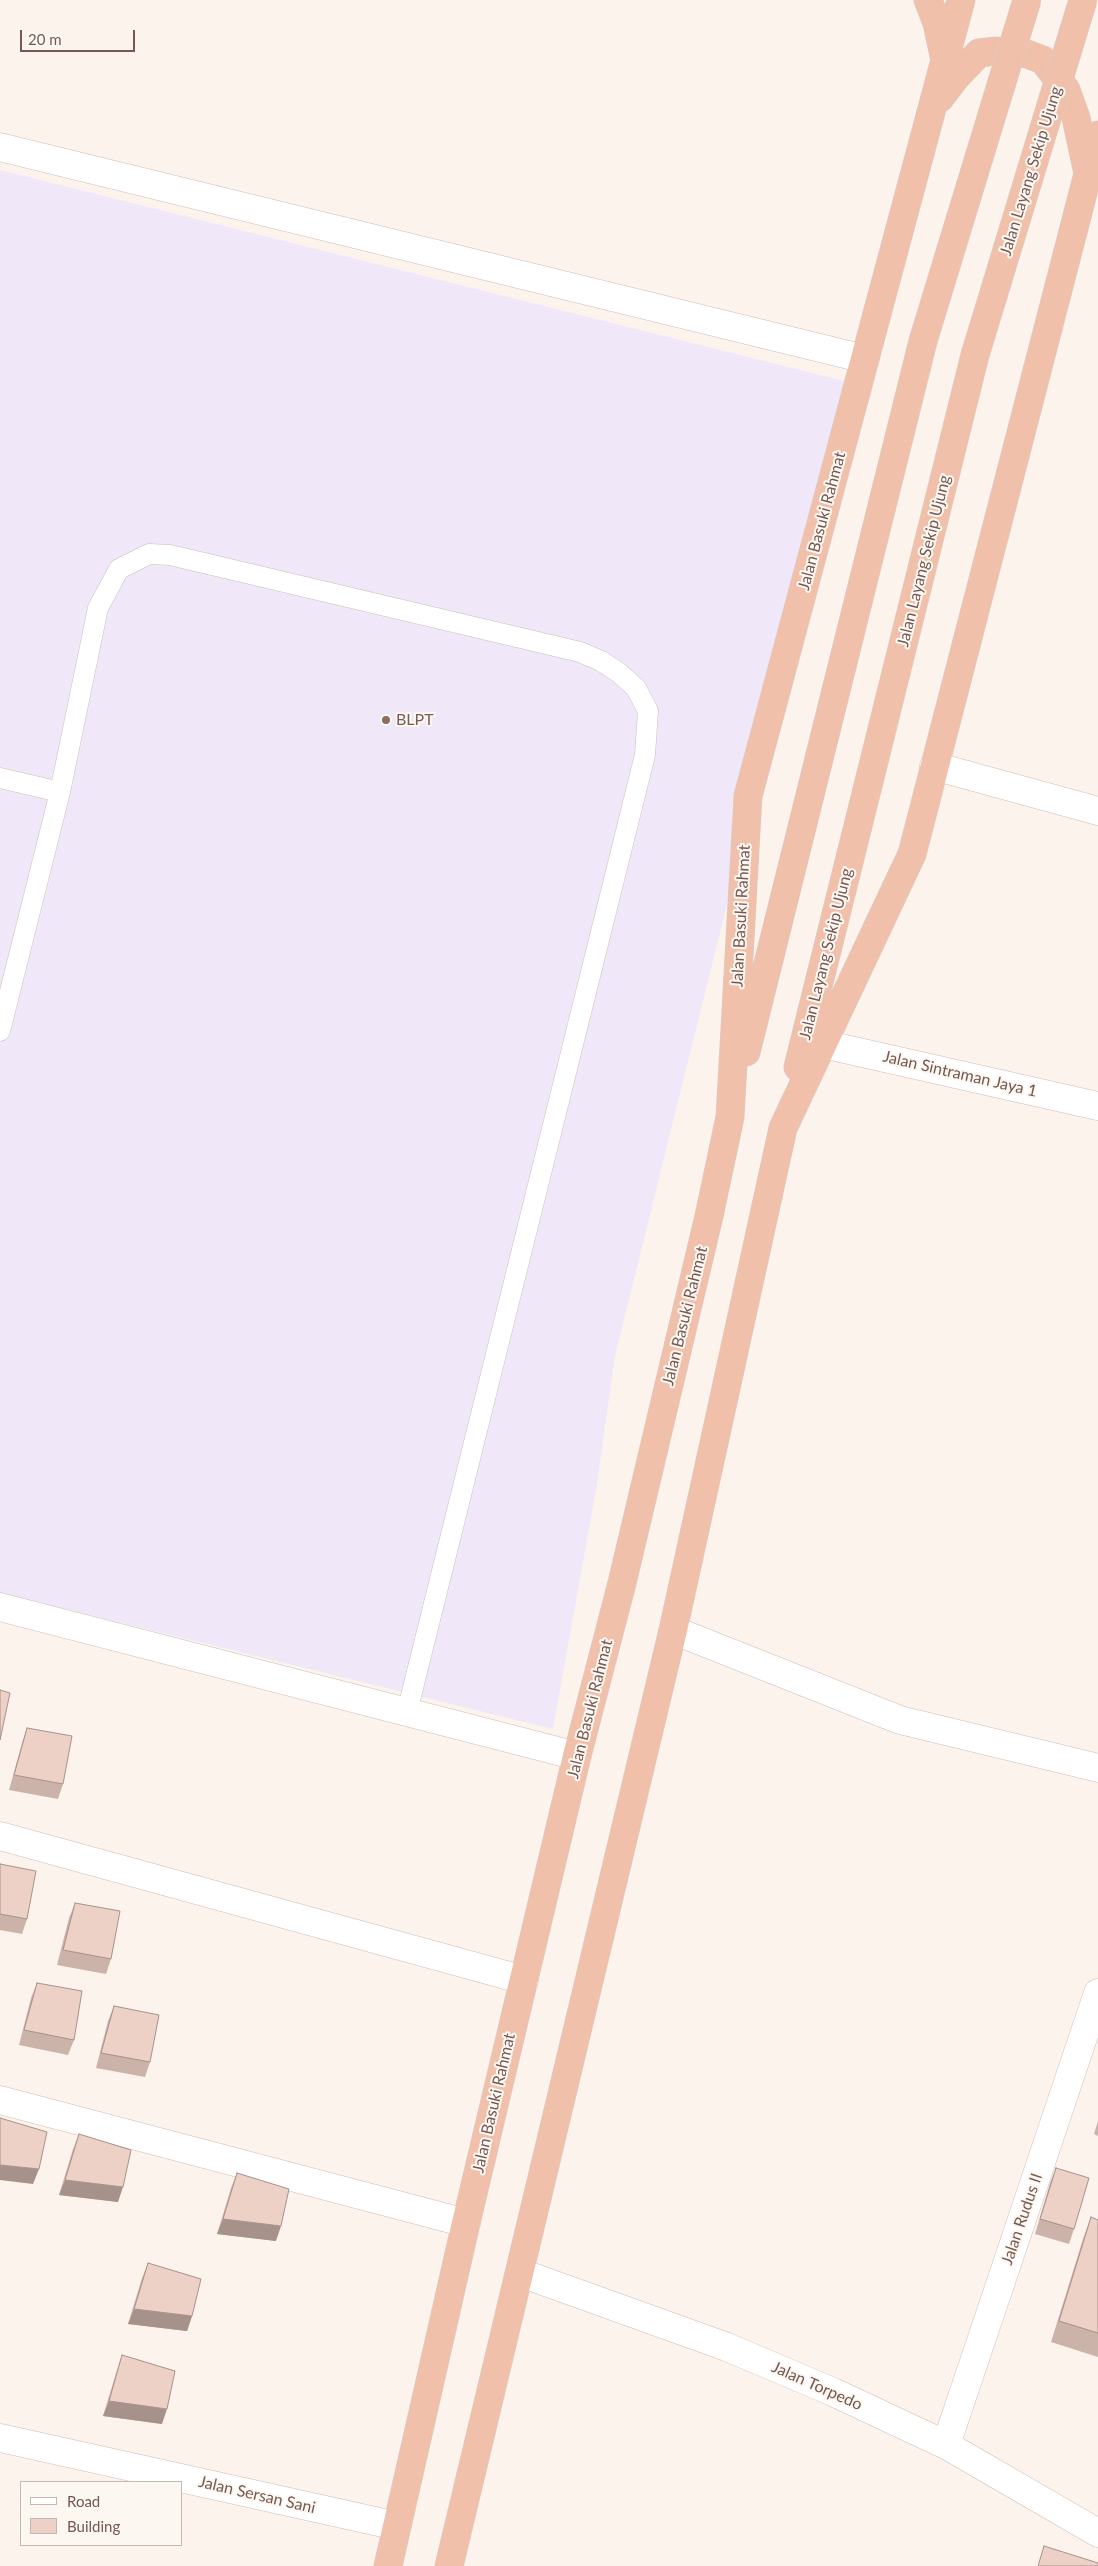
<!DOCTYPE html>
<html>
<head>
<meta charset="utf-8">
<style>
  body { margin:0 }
  #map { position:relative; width:1098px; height:2566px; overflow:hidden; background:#fbf3ec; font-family:Lato,sans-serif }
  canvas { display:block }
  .legend { position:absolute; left:20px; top:2481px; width:162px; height:65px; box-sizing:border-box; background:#fdf7f2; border:1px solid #c6b7b2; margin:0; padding:6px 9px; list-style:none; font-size:15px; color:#745851 }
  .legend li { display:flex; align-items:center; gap:10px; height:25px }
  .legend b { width:25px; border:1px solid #c6b7b2 }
  .scale { position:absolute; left:20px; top:30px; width:115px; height:22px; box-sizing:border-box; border:2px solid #745851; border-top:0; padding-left:6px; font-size:15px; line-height:18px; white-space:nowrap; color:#745851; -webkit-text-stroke:4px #fdf7f2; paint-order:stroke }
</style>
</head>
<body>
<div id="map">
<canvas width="1098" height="2566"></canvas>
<ul class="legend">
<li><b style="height:6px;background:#fff"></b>Road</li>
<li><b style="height:14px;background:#edd0c6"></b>Building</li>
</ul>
<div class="scale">20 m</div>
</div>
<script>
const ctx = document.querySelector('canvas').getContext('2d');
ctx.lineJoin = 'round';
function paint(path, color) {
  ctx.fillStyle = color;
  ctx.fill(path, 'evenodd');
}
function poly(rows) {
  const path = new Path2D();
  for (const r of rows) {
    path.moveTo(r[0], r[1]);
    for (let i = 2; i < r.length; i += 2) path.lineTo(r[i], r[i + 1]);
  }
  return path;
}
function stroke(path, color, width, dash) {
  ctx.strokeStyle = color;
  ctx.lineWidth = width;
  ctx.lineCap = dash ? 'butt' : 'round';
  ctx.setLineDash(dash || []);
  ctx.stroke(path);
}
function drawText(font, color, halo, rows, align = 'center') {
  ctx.font = font + ' Lato,sans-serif';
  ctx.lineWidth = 4;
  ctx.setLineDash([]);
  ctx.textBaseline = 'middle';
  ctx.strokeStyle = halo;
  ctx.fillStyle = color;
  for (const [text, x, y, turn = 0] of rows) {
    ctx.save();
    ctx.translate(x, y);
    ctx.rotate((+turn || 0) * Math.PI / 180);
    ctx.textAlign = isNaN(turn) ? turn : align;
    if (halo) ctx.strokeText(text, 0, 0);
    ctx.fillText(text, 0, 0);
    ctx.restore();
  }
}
const education = poly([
  [0,170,856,384,615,1356,597,1484,553,1729,0,1593]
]);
const service = poly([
  [0,778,60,792,98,608,119,569,149,554,170,555,580,652,601,661,618,672,636,688,648,711,645,755,407,1712],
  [0,1031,60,792]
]);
const minor = poly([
  [0,147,865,359],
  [934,766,1098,811],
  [823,1044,1098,1106],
  [0,1607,577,1756],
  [673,1630,900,1720,1098,1768],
  [0,1836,524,1980],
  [0,2100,466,2223],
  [521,2273,727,2347,833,2392,946,2445,1098,2533],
  [0,2438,397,2526],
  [946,2445,1098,1993]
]);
const trunk = poly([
  [928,0,937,23,944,56],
  [940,98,956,77,979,53,996,51,1027,54,1043,60,1066,90,1076,118,1087,169],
  [746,1052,923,341],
  [798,1067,975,355],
  [388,2566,466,2223,577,1756,622,1583,709,1216,730,1117,748,796,961,0],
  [449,2566,673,1630,783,1128,912,854,1098,135]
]);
const trunkBridge = poly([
  [923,341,1027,0],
  [975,355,1083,0]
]);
const wall = poly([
  [27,1728,63,1784,58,1799,9,1790,22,1743],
  [0,1864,27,1919,22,1934,0,1930],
  [75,1903,111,1959,106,1974,57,1965,69,1918],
  [37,1983,74,2040,68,2055,19,2045,31,1998],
  [114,2006,150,2062,145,2077,96,2068,108,2021],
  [1098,2121,1098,2136,1094,2134],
  [79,2134,118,2202,59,2195,73,2149],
  [1056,2168,1074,2229,1069,2244,1035,2234,1050,2183],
  [237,2173,276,2241,217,2234,231,2188],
  [1091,2217,1098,2220,1098,2357,1051,2342,1083,2239],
  [148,2263,192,2316,187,2331,128,2324,142,2278],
  [122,2355,162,2424,103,2416,117,2370]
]);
const shadedWall = poly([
  [0,2165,39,2169,33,2184,0,2180],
  [65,2180,123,2187,118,2202,59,2195],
  [223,2219,281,2226,276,2241,217,2234],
  [134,2309,192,2316,187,2331,128,2324],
  [109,2401,167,2409,162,2424,103,2416]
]);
const building = poly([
  [0,1690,10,1693,0,1740,0,1690],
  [27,1728,72,1736,63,1784,14,1775,27,1728],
  [0,1864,36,1871,27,1919,0,1914,0,1864],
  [75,1903,120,1911,111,1959,63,1950,75,1903],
  [37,1983,82,1991,74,2040,24,2030,37,1983],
  [114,2006,159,2015,150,2062,101,2053,114,2006],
  [0,2118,47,2132,39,2169,0,2165,0,2118],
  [79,2134,131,2150,123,2187,65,2180,79,2134],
  [1056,2168,1089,2178,1074,2229,1040,2219,1056,2168],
  [237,2173,289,2189,281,2226,223,2219,237,2173],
  [1091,2217,1098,2220,1098,2333,1059,2321,1091,2217],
  [148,2263,201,2279,192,2316,134,2309,148,2263],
  [122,2355,175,2371,167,2409,109,2401,122,2355],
  [1044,2546,1098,2563,1098,2566,1038,2566,1044,2546]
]);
const markers = [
  [386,720,5,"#8d6e63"]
];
const streetNames = [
  ["Jalan Layang Sekip Ujung",1031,171,-73],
  ["Jalan Basuki Rahmat",822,521,-75],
  ["Jalan Layang Sekip Ujung",924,561,-76],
  ["Jalan Basuki Rahmat",741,916,-87],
  ["Jalan Layang Sekip Ujung",826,954,-76],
  ["Jalan Sintraman Jaya 1",960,1074,13],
  ["Jalan Basuki Rahmat",685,1316,-76],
  ["Jalan Basuki Rahmat",590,1709,-76],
  ["Jalan Basuki Rahmat",494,2103,-77],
  ["Jalan Rudus II",1022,2219,-71],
  ["Jalan Torpedo",817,2386,24],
  ["Jalan Sersan Sani",257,2495,13]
];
const educationNames = [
  ["BLPT",396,720]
];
paint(education, '#f0e8f8');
stroke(service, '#cebcb5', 21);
stroke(minor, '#cebcb5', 29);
stroke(trunk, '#d8d0ce', 29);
stroke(service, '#fff', 20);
stroke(minor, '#fff', 28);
stroke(trunk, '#f0c0ab', 28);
stroke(trunkBridge, '#d8d0ce', 29, []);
stroke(trunkBridge, '#f0c0ab', 28);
paint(wall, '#ccb3aa');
paint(shadedWall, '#a6928b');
paint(building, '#edd0c6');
stroke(building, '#a6928b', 1);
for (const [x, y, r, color] of markers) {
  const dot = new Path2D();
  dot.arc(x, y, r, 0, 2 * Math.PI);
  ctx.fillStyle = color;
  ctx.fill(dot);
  stroke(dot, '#fdf7f2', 2);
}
drawText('16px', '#745851', '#fdf7f2', streetNames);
drawText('16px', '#785e54', '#fdf7f2', educationNames, 'left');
</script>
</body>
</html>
